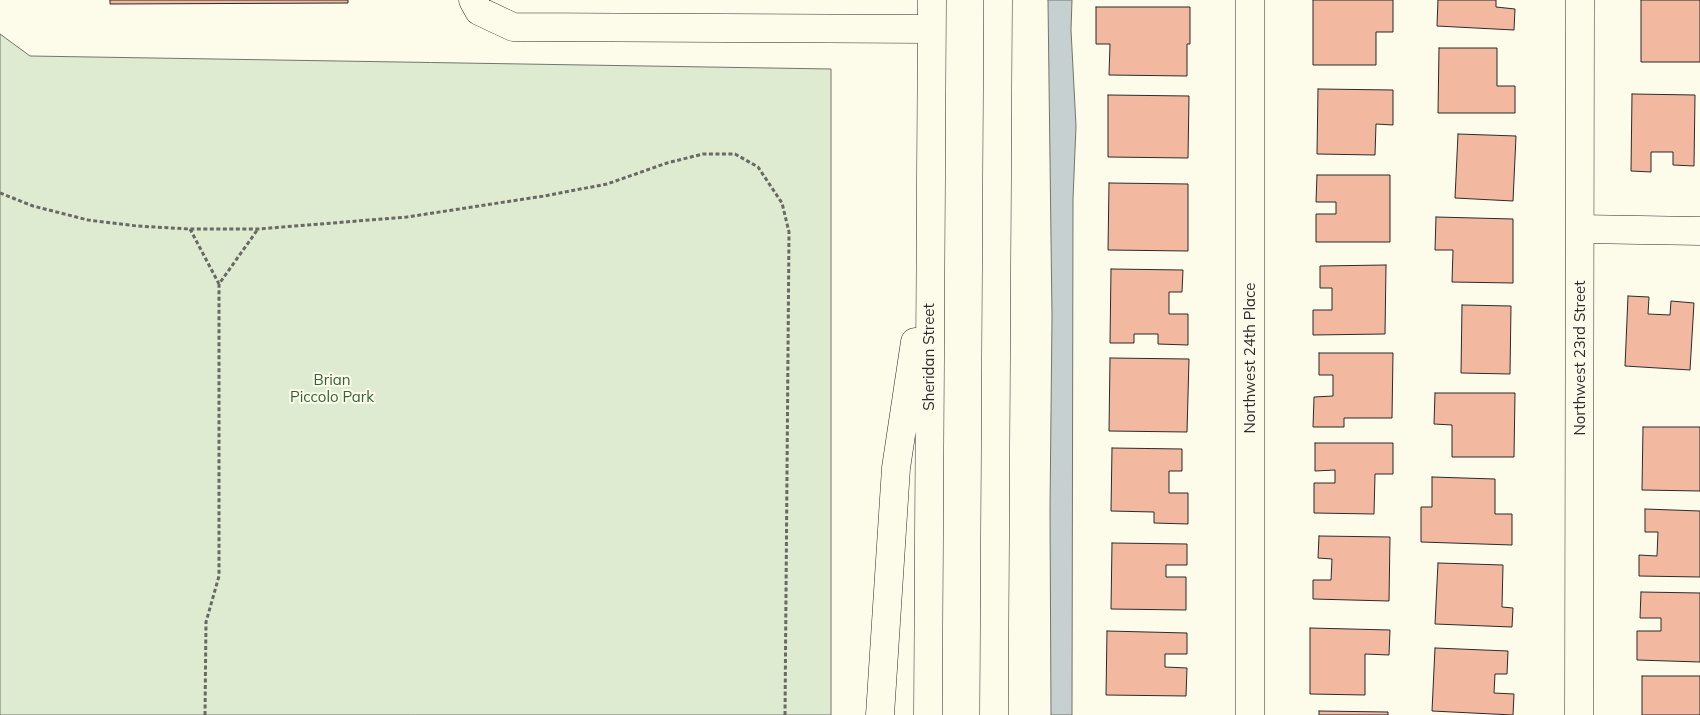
<!DOCTYPE html>
<html>
<head>
<meta charset="utf-8">
<style>
  body { margin:0 }
  canvas { display:block; background:#fdfbea }
</style>
</head>
<body>
<canvas width="1700" height="715"></canvas>
<script>
const ctx = document.querySelector('canvas').getContext('2d');
ctx.lineJoin = 'round';
function paint(path, color) {
  ctx.fillStyle = color;
  ctx.fill(path, 'evenodd');
}
function poly(rows) {
  const path = new Path2D();
  for (const r of rows) {
    path.moveTo(r[0], r[1]);
    for (let i = 2; i < r.length; i += 2) path.lineTo(r[i], r[i + 1]);
  }
  return path;
}
function stroke(path, color, width, dash) {
  ctx.strokeStyle = color;
  ctx.lineWidth = width;
  ctx.lineCap = dash ? 'butt' : 'round';
  ctx.setLineDash(dash || []);
  ctx.stroke(path);
}
function drawText(font, color, halo, rows, align = 'center') {
  ctx.font = font + ' Mulish,sans-serif';
  ctx.lineWidth = 4;
  ctx.setLineDash([]);
  ctx.textBaseline = 'middle';
  ctx.strokeStyle = halo;
  ctx.fillStyle = color;
  for (const [text, x, y, turn = 0] of rows) {
    ctx.save();
    ctx.translate(x, y);
    ctx.rotate((+turn || 0) * Math.PI / 180);
    ctx.textAlign = isNaN(turn) ? turn : align;
    if (halo) ctx.strokeText(text, 0, 0);
    ctx.fillText(text, 0, 0);
    ctx.restore();
  }
}
const green = poly([
  [0,34,30,56,831,69,831,715,0,715,0,34]
]);
const water = poly([
  [1048,0,1072,0,1071,30,1076,126,1073,199,1072,715,1051,715,1050,509,1052,317,1048,0]
]);
const building = poly([
  [110,0,348,0,348,3,110,4,110,0],
  [1313,0,1393,0,1393,32,1376,32,1376,65,1313,65,1313,0],
  [1438,0,1496,0,1496,7,1515,9,1514,30,1437,26,1438,0],
  [1641,0,1700,0,1700,62,1641,62,1641,0],
  [1096,7,1190,7,1190,44,1187,44,1187,76,1109,75,1110,44,1096,44,1096,7],
  [1439,48,1497,48,1497,86,1515,86,1515,113,1438,113,1439,48],
  [1318,89,1393,90,1393,125,1376,124,1375,155,1317,154,1318,89],
  [1632,94,1695,95,1694,166,1673,165,1673,152,1651,152,1651,172,1631,171,1632,94],
  [1108,95,1189,96,1188,158,1108,157,1108,95],
  [1458,134,1516,136,1513,201,1455,198,1458,134],
  [1317,175,1390,175,1390,242,1316,242,1316,214,1336,214,1336,202,1316,202,1317,175],
  [1109,183,1188,184,1188,251,1108,250,1109,183],
  [1436,217,1513,219,1513,283,1452,282,1453,250,1435,250,1436,217],
  [1386,265,1385,334,1313,335,1313,310,1332,310,1332,288,1320,288,1320,266,1386,265],
  [1111,269,1183,270,1182,292,1169,292,1169,314,1188,314,1188,345,1158,344,1158,334,1134,334,1134,343,1110,343,1111,269],
  [1628,296,1649,297,1648,314,1670,315,1671,301,1694,303,1690,370,1625,366,1628,296],
  [1462,305,1511,306,1510,374,1461,373,1462,305],
  [1319,353,1393,353,1392,418,1344,418,1344,427,1313,427,1314,397,1333,396,1333,375,1319,375,1319,353],
  [1110,358,1189,359,1187,432,1109,431,1110,358],
  [1435,393,1515,393,1514,457,1452,457,1452,425,1434,424,1435,393],
  [1643,427,1700,427,1700,491,1642,490,1643,427],
  [1315,443,1393,443,1393,474,1375,474,1374,514,1314,513,1314,483,1335,483,1335,470,1315,471,1315,443],
  [1112,448,1182,449,1182,471,1169,471,1169,493,1188,493,1188,524,1154,523,1154,512,1111,511,1112,448],
  [1432,477,1495,479,1495,514,1512,514,1512,545,1421,542,1421,507,1432,507,1432,477],
  [1645,509,1700,511,1700,577,1639,576,1639,555,1657,556,1658,532,1645,532,1645,509],
  [1319,536,1390,537,1389,601,1313,599,1313,580,1331,580,1332,559,1318,558,1319,536],
  [1112,543,1187,544,1187,565,1166,565,1166,577,1186,577,1186,610,1111,609,1112,543],
  [1438,563,1503,565,1502,607,1513,608,1512,627,1435,624,1438,563],
  [1641,592,1700,593,1700,662,1637,660,1637,631,1661,631,1661,618,1640,618,1641,592],
  [1310,628,1390,630,1389,655,1365,654,1365,695,1310,694,1310,628],
  [1107,631,1187,633,1187,654,1165,654,1165,667,1187,668,1186,696,1106,695,1107,631],
  [1435,648,1508,651,1507,674,1495,674,1494,693,1514,694,1513,715,1432,711,1435,648],
  [1642,676,1700,676,1700,715,1642,715,1642,676],
  [1319,711,1388,712,1388,715,1319,715,1319,711]
]);
const path = poly([
  [0,193,33,206,88,220,137,226,190,229,258,229,407,217,544,196,607,184,667,163,703,154,735,154,758,167,782,203,789,232,785,715],
  [190,229,219,284,258,229],
  [205,715,206,622,219,576,219,284]
]);
const minor = poly([
  [473,0,479,11,513,27,931,29],
  [1580,229,1700,231],
  [1250,715,1250,0],
  [1579,715,1580,0]
]);
const major = poly([
  [880,715,896,468,915,342],
  [928,715,932,0],
  [994,715,998,0]
]);
const streetNames = [
  ["Sheridan Street",929,357,-90],
  ["Northwest 24th Place",1250,358,-90],
  ["Northwest 23rd Street",1580,358,-90]
];
const parkNames = [
  ["Brian",332,380],
  ["Piccolo Park",332,397]
];
paint(green, '#deebd1');
stroke(green, '#74746e', 1);
paint(water, '#c7d0d0');
stroke(water, '#74746e', 1);
paint(building, '#f2b8a0');
stroke(building, '#2b2b2b', 1);
stroke(minor, '#2b2b2b', 29);
stroke(major, '#2b2b2b', 29);
stroke(path, '#6a6964', 3, [4, 2.5]);
stroke(minor, '#fdfbea', 28);
stroke(major, '#fdfbea', 28);
drawText('15px', '#2b2b2b', '#fdfbea', streetNames);
drawText('15px', '#34623c', '#fdfbea', parkNames);
</script>
</body>
</html>
